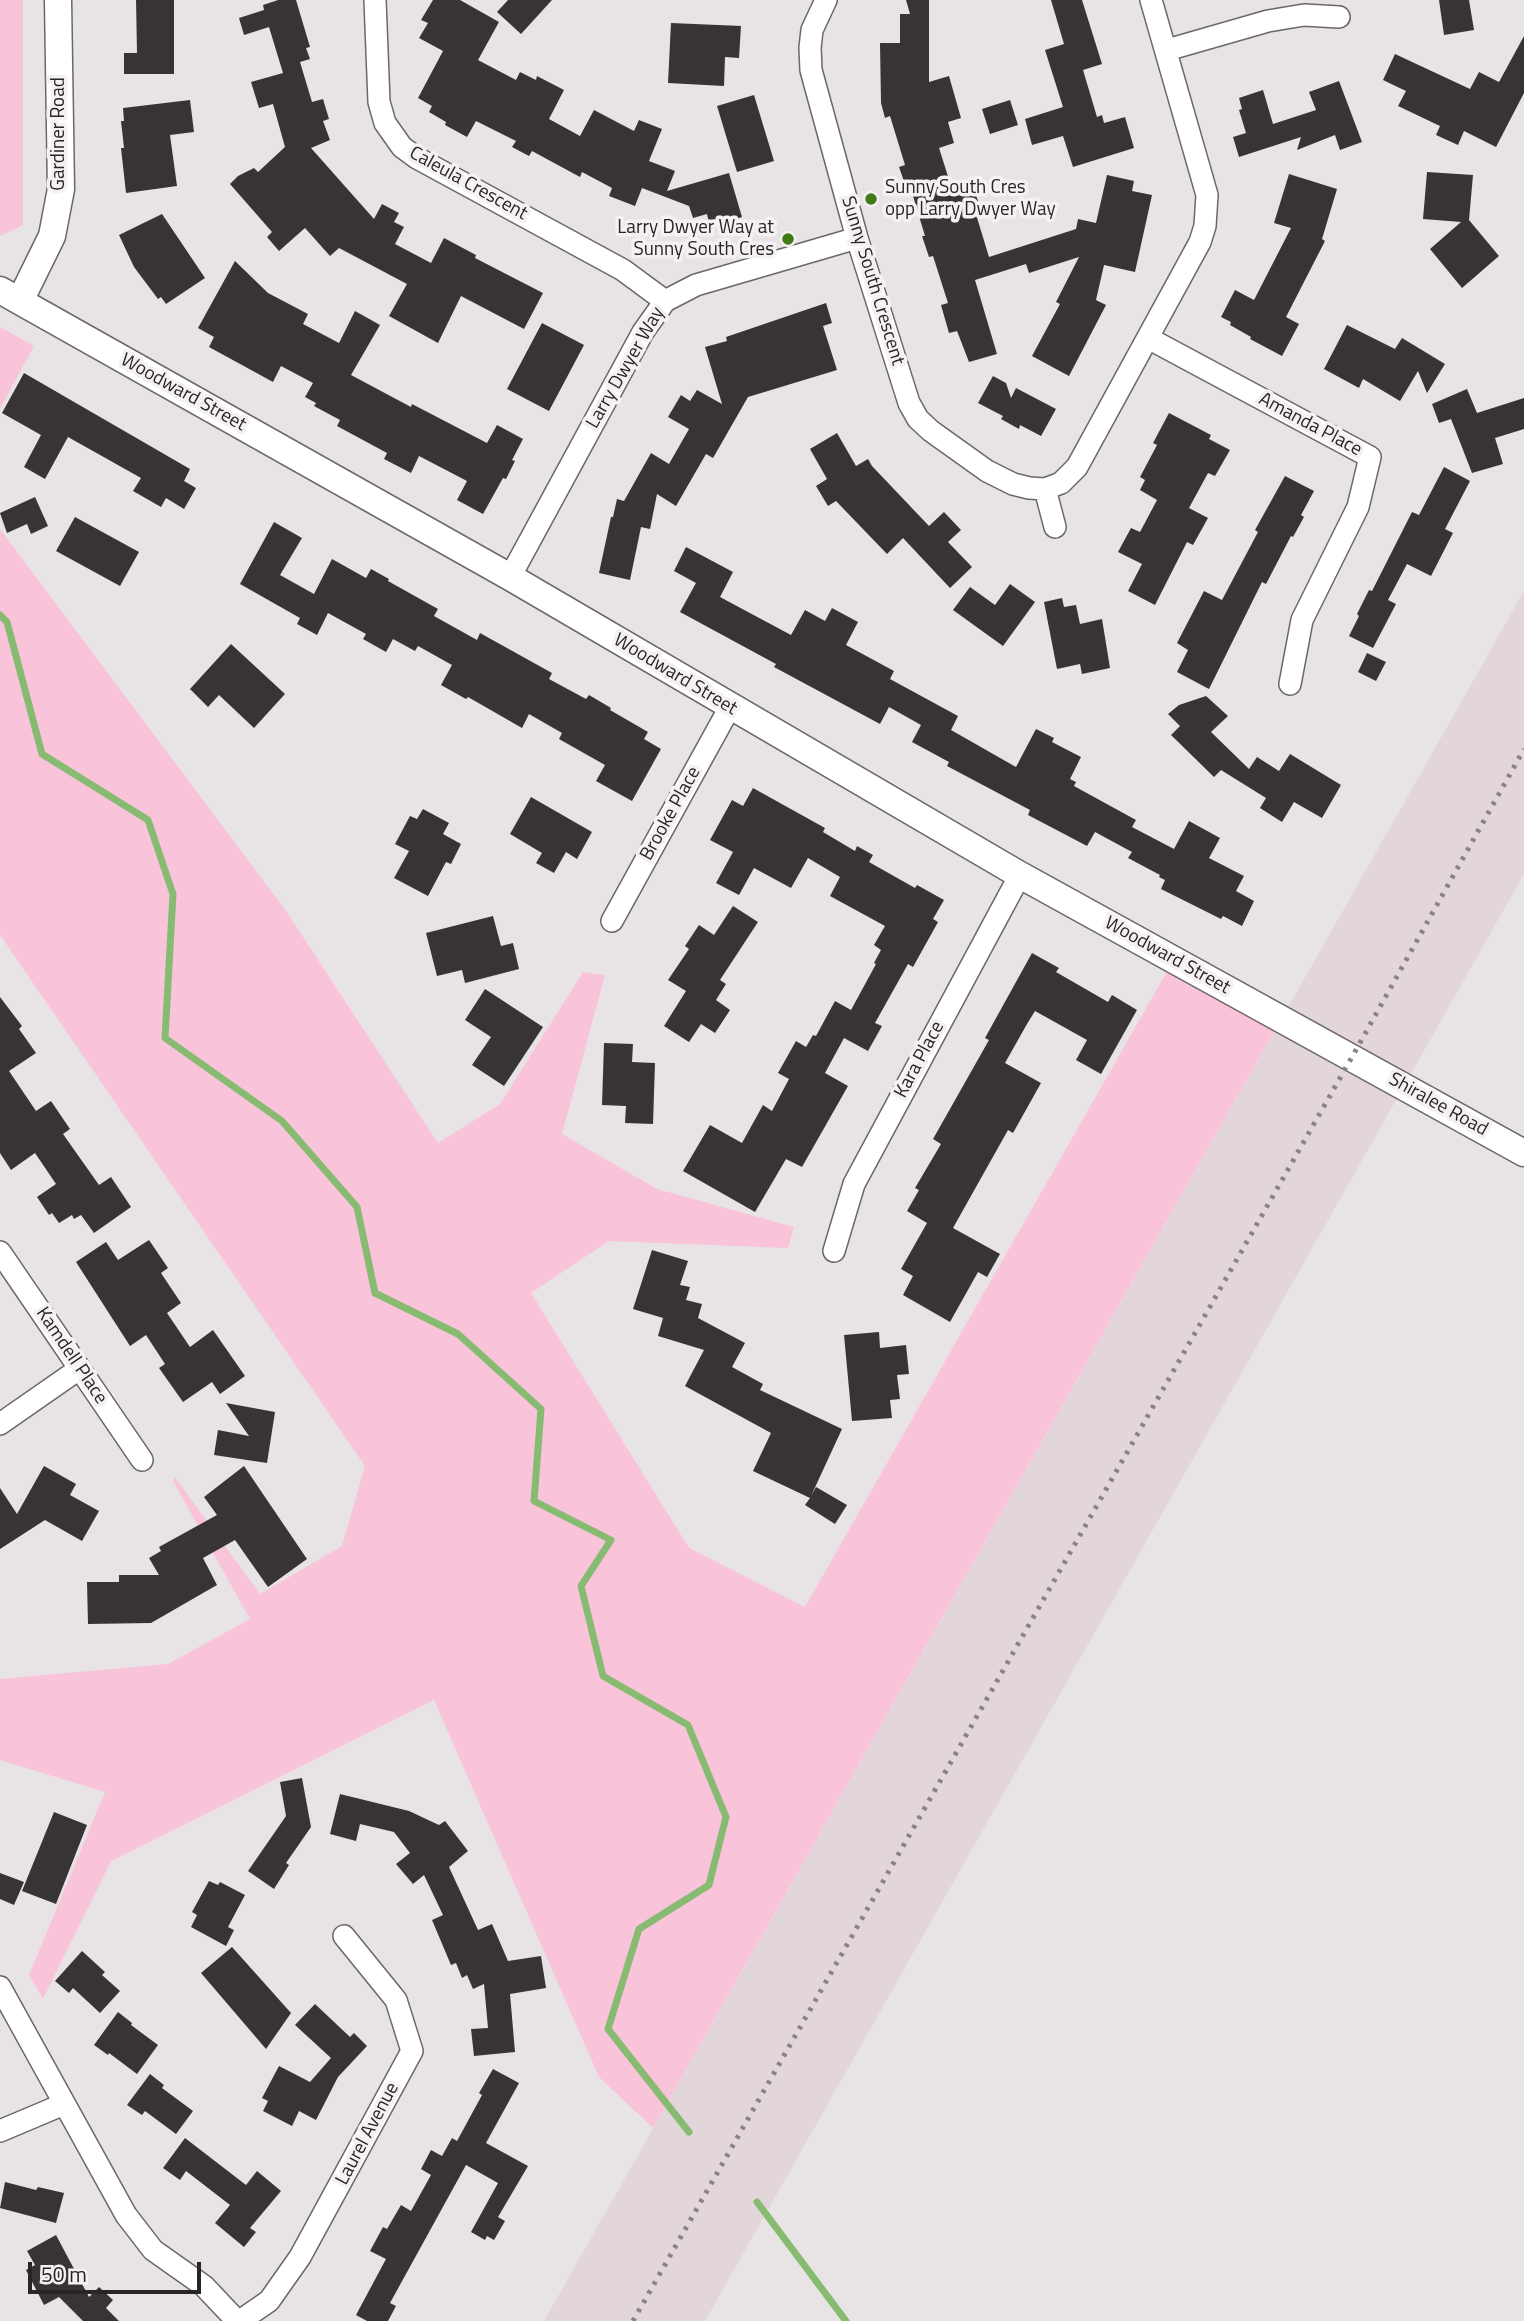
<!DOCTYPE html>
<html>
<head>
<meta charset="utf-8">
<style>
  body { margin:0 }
  #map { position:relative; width:1524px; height:2321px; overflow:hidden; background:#e8e3e5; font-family:"Titillium Web",sans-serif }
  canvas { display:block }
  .scale { position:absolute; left:28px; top:2262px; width:173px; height:32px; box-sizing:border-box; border:4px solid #272526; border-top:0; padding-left:9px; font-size:21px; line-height:24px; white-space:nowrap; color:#272526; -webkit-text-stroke:5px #f5f0f2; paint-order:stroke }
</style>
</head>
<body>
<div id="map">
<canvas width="1524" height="2321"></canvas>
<div class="scale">50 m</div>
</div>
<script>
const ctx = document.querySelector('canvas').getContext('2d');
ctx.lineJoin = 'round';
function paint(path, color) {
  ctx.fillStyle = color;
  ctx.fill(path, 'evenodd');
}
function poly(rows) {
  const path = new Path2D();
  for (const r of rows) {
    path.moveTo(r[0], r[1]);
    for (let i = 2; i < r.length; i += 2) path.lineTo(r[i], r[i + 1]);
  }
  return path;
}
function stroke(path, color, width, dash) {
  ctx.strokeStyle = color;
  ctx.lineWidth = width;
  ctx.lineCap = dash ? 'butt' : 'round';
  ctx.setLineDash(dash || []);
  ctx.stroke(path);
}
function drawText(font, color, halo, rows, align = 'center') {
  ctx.font = font + ' "Titillium Web",sans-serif';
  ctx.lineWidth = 7;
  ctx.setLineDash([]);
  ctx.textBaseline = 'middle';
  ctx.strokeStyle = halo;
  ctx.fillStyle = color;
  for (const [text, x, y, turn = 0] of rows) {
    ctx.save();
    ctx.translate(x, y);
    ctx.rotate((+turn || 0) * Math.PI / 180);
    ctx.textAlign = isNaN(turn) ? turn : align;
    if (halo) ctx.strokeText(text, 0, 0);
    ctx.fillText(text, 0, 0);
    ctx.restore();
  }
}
const built = poly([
  [1524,591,1524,874,705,2321,544,2321]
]);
const green = poly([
  [0,0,23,0,23,225,0,236],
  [0,327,34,346,0,409],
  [0,529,286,911,438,1143,500,1104,583,972,605,975,562,1134,657,1189,794,1227,788,1248,609,1241,531,1293,689,1548,805,1607,1169,968,1275,1030,653,2128,599,2077,434,1700,111,1861,43,1999,29,1975,105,1792,0,1760,0,1679,168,1664,250,1619,173,1481,175,1477,260,1594,342,1546,365,1466,0,935]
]);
const stream = poly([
  [0,615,7,622,42,754,148,820,173,894,165,1038,282,1121,357,1207,375,1293,458,1334,541,1409,534,1501,611,1540,581,1586,603,1676,688,1725,726,1817,709,1885,639,1929,608,2029,689,2132],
  [757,2202,846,2321]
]);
const building = poly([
  [136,0,174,0,174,74,124,74,124,53,137,53],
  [278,0,296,0,310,47,306,48,310,59,300,62,312,102,323,99,329,119,323,121,330,140,311,148,374,219,382,204,399,213,394,222,404,227,395,244,431,263,444,238,476,255,475,258,543,293,524,329,461,296,438,343,389,316,407,284,339,248,330,256,305,228,279,251,267,237,272,232,230,184,238,176,254,168,258,172,285,147,273,104,259,108,251,82,283,73,269,27,244,35,239,18,264,10,263,5],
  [433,0,460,0,499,22,478,60,516,80,520,72,536,80,537,76,564,90,549,119,580,136,594,110,634,131,639,120,662,129,649,161,675,171,667,191,729,173,742,217,710,227,707,214,693,218,689,206,642,188,635,206,609,196,612,188,582,172,580,177,532,151,529,156,512,147,516,141,476,121,467,137,445,125,446,122,429,112,432,106,418,98,443,51,419,38,428,23,421,20],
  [508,0,552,0,521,34,497,12],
  [906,0,929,0,929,82,949,76,961,118,948,122,954,143,939,148,953,192,973,186,981,210,975,211,989,257,1076,229,1078,219,1096,223,1107,175,1134,181,1132,191,1152,195,1135,272,1104,265,1096,300,1106,305,1069,376,1032,356,1060,304,1056,302,1079,257,1029,273,1026,264,975,280,997,354,969,362,957,331,949,333,941,305,948,303,933,256,929,257,922,236,925,236,910,186,906,187,899,167,905,165,890,116,885,118,881,103,880,43,900,43,900,14,910,14],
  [1051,0,1082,0,1102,64,1083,70,1097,117,1102,115,1104,123,1125,117,1134,148,1073,167,1063,136,1032,145,1025,119,1063,107,1045,50,1064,44],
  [1439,0,1469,0,1474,30,1444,35],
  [671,23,741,26,739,58,725,57,724,86,668,83],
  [1524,36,1524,93,1496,147,1464,131,1458,145,1436,135,1440,126,1398,106,1406,91,1383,80,1395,54,1470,89,1479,72,1499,82],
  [1339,81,1362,142,1340,150,1335,135,1297,150,1301,137,1239,157,1233,137,1246,133,1239,110,1242,109,1239,98,1263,90,1273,124,1316,110,1309,92],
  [754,95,774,161,737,172,717,106],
  [190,100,194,132,170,135,177,186,126,193,121,148,124,148,121,121,124,121,123,108],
  [1010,100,1018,125,990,134,982,109],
  [1427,172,1473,175,1469,220,1499,256,1462,288,1430,249,1461,222,1423,219],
  [1289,174,1337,189,1322,239,1325,241,1286,317,1299,324,1282,356,1250,339,1251,337,1230,325,1231,322,1221,317,1235,290,1254,300,1291,228,1274,223],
  [162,214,205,278,166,304,161,297,158,299,134,267,119,235],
  [235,261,268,293,308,314,303,324,339,343,355,311,380,325,351,375,411,407,412,404,487,443,497,425,523,439,512,460,515,461,506,479,503,478,483,514,457,500,467,481,419,456,411,473,384,459,387,453,337,426,340,420,314,406,316,403,305,397,313,383,281,366,273,382,209,347,214,337,198,328],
  [826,303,832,323,823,326,837,370,748,397,713,458,706,454,676,506,657,494,650,529,641,527,630,580,599,573,611,517,613,517,617,499,624,501,651,453,669,464,689,429,668,417,681,395,690,401,697,390,722,404,705,347,727,341,726,337],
  [542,323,584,345,549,411,507,389],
  [1347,325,1395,349,1402,338,1445,364,1427,393,1418,371,1400,401,1363,379,1359,388,1324,369],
  [24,373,190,469,184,481,196,488,184,509,166,498,161,507,133,491,141,478,68,437,45,479,24,467,41,435,2,413],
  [993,376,1006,383,1011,398,1016,388,1056,409,1041,436,1020,425,1019,429,1001,419,1003,416,978,403],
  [1467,389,1477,413,1524,398,1524,429,1495,438,1503,464,1472,473,1451,419,1439,423,1432,404],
  [1169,413,1211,435,1209,439,1230,450,1215,476,1208,473,1189,508,1208,518,1193,545,1187,542,1155,605,1128,591,1142,564,1118,552,1131,528,1140,532,1157,500,1140,490,1145,480,1140,477,1157,445,1153,443],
  [837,433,856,466,868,459,872,466,929,526,944,512,961,530,948,542,972,567,950,588,903,538,887,554,836,501,828,506,816,486,827,479,810,449],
  [1444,467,1470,481,1445,529,1453,533,1431,576,1407,564,1388,600,1396,604,1373,648,1349,636,1359,616,1357,614,1369,590,1372,591,1412,512,1419,515],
  [1285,476,1314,491,1301,515,1304,517,1293,537,1291,536,1266,584,1262,582,1209,689,1177,672,1188,650,1177,643,1204,591,1222,600,1258,532,1255,530],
  [35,497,48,526,31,534,27,524,7,533,0,513],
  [75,517,139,552,120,586,56,551],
  [274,522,302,538,280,575,314,594,332,559,366,578,371,569,389,579,388,581,438,609,434,616,477,640,480,633,552,673,549,679,586,699,589,695,611,708,610,710,648,732,644,739,661,749,632,801,596,781,605,765,559,739,562,733,529,714,522,728,468,697,466,699,441,685,452,665,418,646,415,651,393,639,386,652,363,639,366,634,328,613,317,635,297,624,300,618,240,584],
  [686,547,733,572,720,597,791,635,805,610,825,621,832,608,858,622,846,645,894,671,890,679,958,716,951,730,1016,767,1036,729,1054,738,1052,742,1081,757,1070,779,1076,782,1074,786,1136,820,1132,827,1174,849,1189,821,1220,838,1209,858,1244,876,1236,891,1254,901,1242,926,1223,916,1221,919,1161,889,1165,880,1159,877,1160,875,1128,858,1132,852,1095,832,1087,846,1028,815,1030,810,947,766,949,762,912,742,921,725,889,707,880,724,774,667,776,664,680,612,696,583,674,571],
  [1010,584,1035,602,1003,646,953,610,970,587,995,605],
  [1062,598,1064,607,1076,605,1080,624,1102,619,1110,668,1082,674,1080,664,1057,669,1044,602],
  [231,644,285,694,254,728,219,695,208,707,190,689],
  [1367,653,1386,662,1376,681,1358,672],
  [1206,696,1228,716,1211,732,1249,769,1257,757,1279,771,1290,754,1341,785,1322,818,1294,802,1282,822,1260,808,1266,798,1221,770,1214,777,1171,735,1180,726,1168,714,1179,705],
  [753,788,825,828,823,832,855,851,857,846,873,855,869,862,915,888,917,885,944,900,933,919,938,922,913,967,908,964,875,1023,882,1026,868,1051,844,1038,825,1073,848,1086,802,1167,786,1159,755,1212,683,1171,710,1125,742,1143,763,1105,772,1111,789,1079,778,1073,796,1041,806,1047,813,1035,816,1036,835,1001,851,1010,876,964,874,963,881,950,874,945,885,926,830,896,840,877,808,858,791,888,754,868,739,895,716,883,733,852,710,840,732,800,743,806],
  [531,797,592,832,577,859,566,852,554,873,536,863,542,853,510,834],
  [423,809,449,823,443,834,461,844,451,864,446,862,428,896,394,878,409,851,395,844,410,816,417,819],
  [733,906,758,922,720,980,726,984,716,1000,730,1010,715,1033,701,1024,689,1042,664,1026,686,991,668,980,689,949,685,946,699,925,714,935],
  [493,916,501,946,513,943,519,969,465,983,462,970,437,976,426,933],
  [1032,953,1059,968,1056,972,1108,1002,1112,995,1137,1010,1101,1074,1076,1060,1087,1040,1035,1011,1027,1024,1005,1063,1041,1083,1013,1133,1008,1130,953,1228,1000,1254,987,1277,978,1272,950,1322,903,1295,913,1276,901,1269,927,1223,907,1211,919,1190,915,1188,941,1144,933,1139,989,1040,985,1038],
  [485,989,543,1027,504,1086,472,1065,491,1037,465,1020],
  [0,997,22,1026,19,1029,36,1053,9,1071,36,1111,51,1101,70,1129,63,1134,99,1185,111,1177,131,1207,94,1233,81,1215,74,1219,72,1215,59,1223,52,1213,49,1215,37,1197,56,1184,35,1153,11,1170,0,1153],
  [604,1043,633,1044,632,1062,655,1063,653,1124,625,1123,626,1106,602,1105],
  [149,1240,168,1268,161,1273,181,1303,167,1313,190,1347,213,1330,245,1376,220,1394,212,1382,183,1402,159,1368,165,1364,146,1335,130,1346,76,1262,106,1242,118,1260],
  [652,1250,688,1261,680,1285,690,1287,686,1300,702,1304,698,1318,745,1343,732,1367,763,1384,760,1390,842,1429,811,1496,816,1487,847,1505,835,1524,805,1505,810,1498,753,1471,771,1433,685,1386,704,1350,658,1336,663,1318,633,1309],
  [879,1332,880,1348,906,1345,909,1374,897,1375,900,1399,890,1400,892,1418,852,1421,844,1335],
  [226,1403,275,1412,267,1463,214,1455,218,1430,249,1436],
  [44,1466,76,1484,70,1495,99,1511,82,1541,45,1520,0,1549,0,1488,17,1514],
  [244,1466,307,1559,268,1587,235,1540,203,1558,217,1585,151,1623,88,1624,87,1582,119,1582,119,1575,159,1575,149,1558,161,1551,159,1547,217,1515,204,1497],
  [302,1778,311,1827,286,1863,289,1865,274,1889,248,1871,286,1816,280,1782],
  [340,1794,409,1811,439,1825,445,1821,468,1851,449,1867,478,1930,492,1924,508,1961,541,1956,546,1988,510,1994,515,2052,474,2056,471,2029,488,2028,484,1984,473,1989,467,1975,462,1978,456,1963,451,1965,432,1920,443,1915,424,1875,413,1884,396,1864,410,1853,394,1832,360,1824,356,1841,330,1834],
  [54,1812,87,1825,56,1904,22,1891],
  [0,1873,24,1882,14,1905,0,1899],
  [209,1881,218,1885,220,1882,245,1895,228,1927,234,1930,226,1946,191,1927,197,1915,192,1912],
  [232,1947,291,2013,266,2049,201,1973],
  [82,1951,105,1972,102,1975,120,1991,100,2013,73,1988,69,1993,55,1981],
  [315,2004,350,2037,354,2033,367,2046,338,2077,316,2120,299,2111,292,2126,263,2111,268,2101,262,2098,279,2066,310,2082,331,2058,295,2025],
  [118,2012,132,2023,131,2025,158,2045,137,2074,109,2053,108,2055,94,2045],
  [493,2069,519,2083,486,2143,528,2166,498,2217,505,2221,494,2240,487,2236,485,2240,471,2232,498,2183,466,2165,390,2303,396,2306,388,2321,367,2321,356,2315,386,2259,370,2251,383,2227,387,2229,401,2205,411,2211,431,2175,421,2169,431,2150,442,2156,452,2138,457,2141,482,2095,479,2093],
  [150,2074,164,2085,162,2088,193,2111,176,2134,145,2111,142,2115,127,2105],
  [185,2138,246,2185,257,2171,281,2191,250,2228,256,2232,244,2247,215,2223,230,2205,186,2171,180,2180,163,2168],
  [5,2182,36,2190,38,2187,64,2193,56,2223,0,2208],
  [56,2235,89,2297,99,2287,113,2300,106,2308,119,2321,83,2321,59,2297,44,2305,26,2270,35,2265,27,2251]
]);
const minor = poly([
  [375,0,379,102,385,123,402,147,417,158,623,270,665,301],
  [826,0,812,30,810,48,811,70,857,238,909,403,918,419,931,431,987,471,1013,484,1029,488,1045,489,1061,483,1077,467,1200,242,1205,226,1207,195,1151,0],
  [1167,50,1268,21,1304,15,1339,17],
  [1148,338,1370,457,1358,507,1302,620,1290,684],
  [1045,489,1055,527],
  [510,577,643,332,665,301,696,285,857,238],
  [612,921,730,707],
  [834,1251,854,1184,1020,875],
  [0,1252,142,1460],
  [0,1424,79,1369],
  [0,1987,126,2215,153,2250,204,2286,237,2321],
  [0,2131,64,2104],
  [240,2321,269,2301,300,2257,412,2051,396,2000,344,1936]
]);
const tertiary = poly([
  [0,290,510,577,1020,875,1524,1153],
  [20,301,52,236,61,189,58,0]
]);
const rail = poly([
  [633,2321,1352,1057,1524,749]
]);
const markers = [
  [871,199,7,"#3f7c19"],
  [788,239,7,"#3f7c19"]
];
const streetNames = [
  ["Gardiner Road",59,134,-90],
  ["Caleula Crescent",468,184,29],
  ["Sunny South Crescent",872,281,73],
  ["Larry Dwyer Way",626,368,-60],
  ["Woodward Street",183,393,29],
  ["Amanda Place",1310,425,28],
  ["Woodward Street",675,675,31],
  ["Brooke Place",671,814,-61],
  ["Woodward Street",1167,956,29],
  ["Kara Place",920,1060,-62],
  ["Shiralee Road",1438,1105,29],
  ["Kamdell Place",71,1356,56],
  ["Laurel Avenue",368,2134,-62]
];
const poiNames = [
  ["Sunny South Cres",885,188],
  ["opp Larry Dwyer Way",885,210],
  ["Larry Dwyer Way at",774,228,"right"],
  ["Sunny South Cres",774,250,"right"]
];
paint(built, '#e3d6db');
paint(green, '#f9c4da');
stroke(stream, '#88bb72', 7);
paint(building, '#383436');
stroke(minor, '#6b6769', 24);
stroke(tertiary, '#6b6769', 29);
stroke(minor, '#fff', 21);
stroke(tertiary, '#fff', 26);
stroke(rail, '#888486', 5, [3.5, 7]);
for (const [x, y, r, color] of markers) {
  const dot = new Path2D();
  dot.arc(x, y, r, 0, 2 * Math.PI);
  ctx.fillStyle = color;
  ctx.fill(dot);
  stroke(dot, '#f5f0f2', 2.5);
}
drawText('19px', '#272526', '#f5f0f2', streetNames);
drawText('19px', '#272526', '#f5f0f2', poiNames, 'left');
</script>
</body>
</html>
